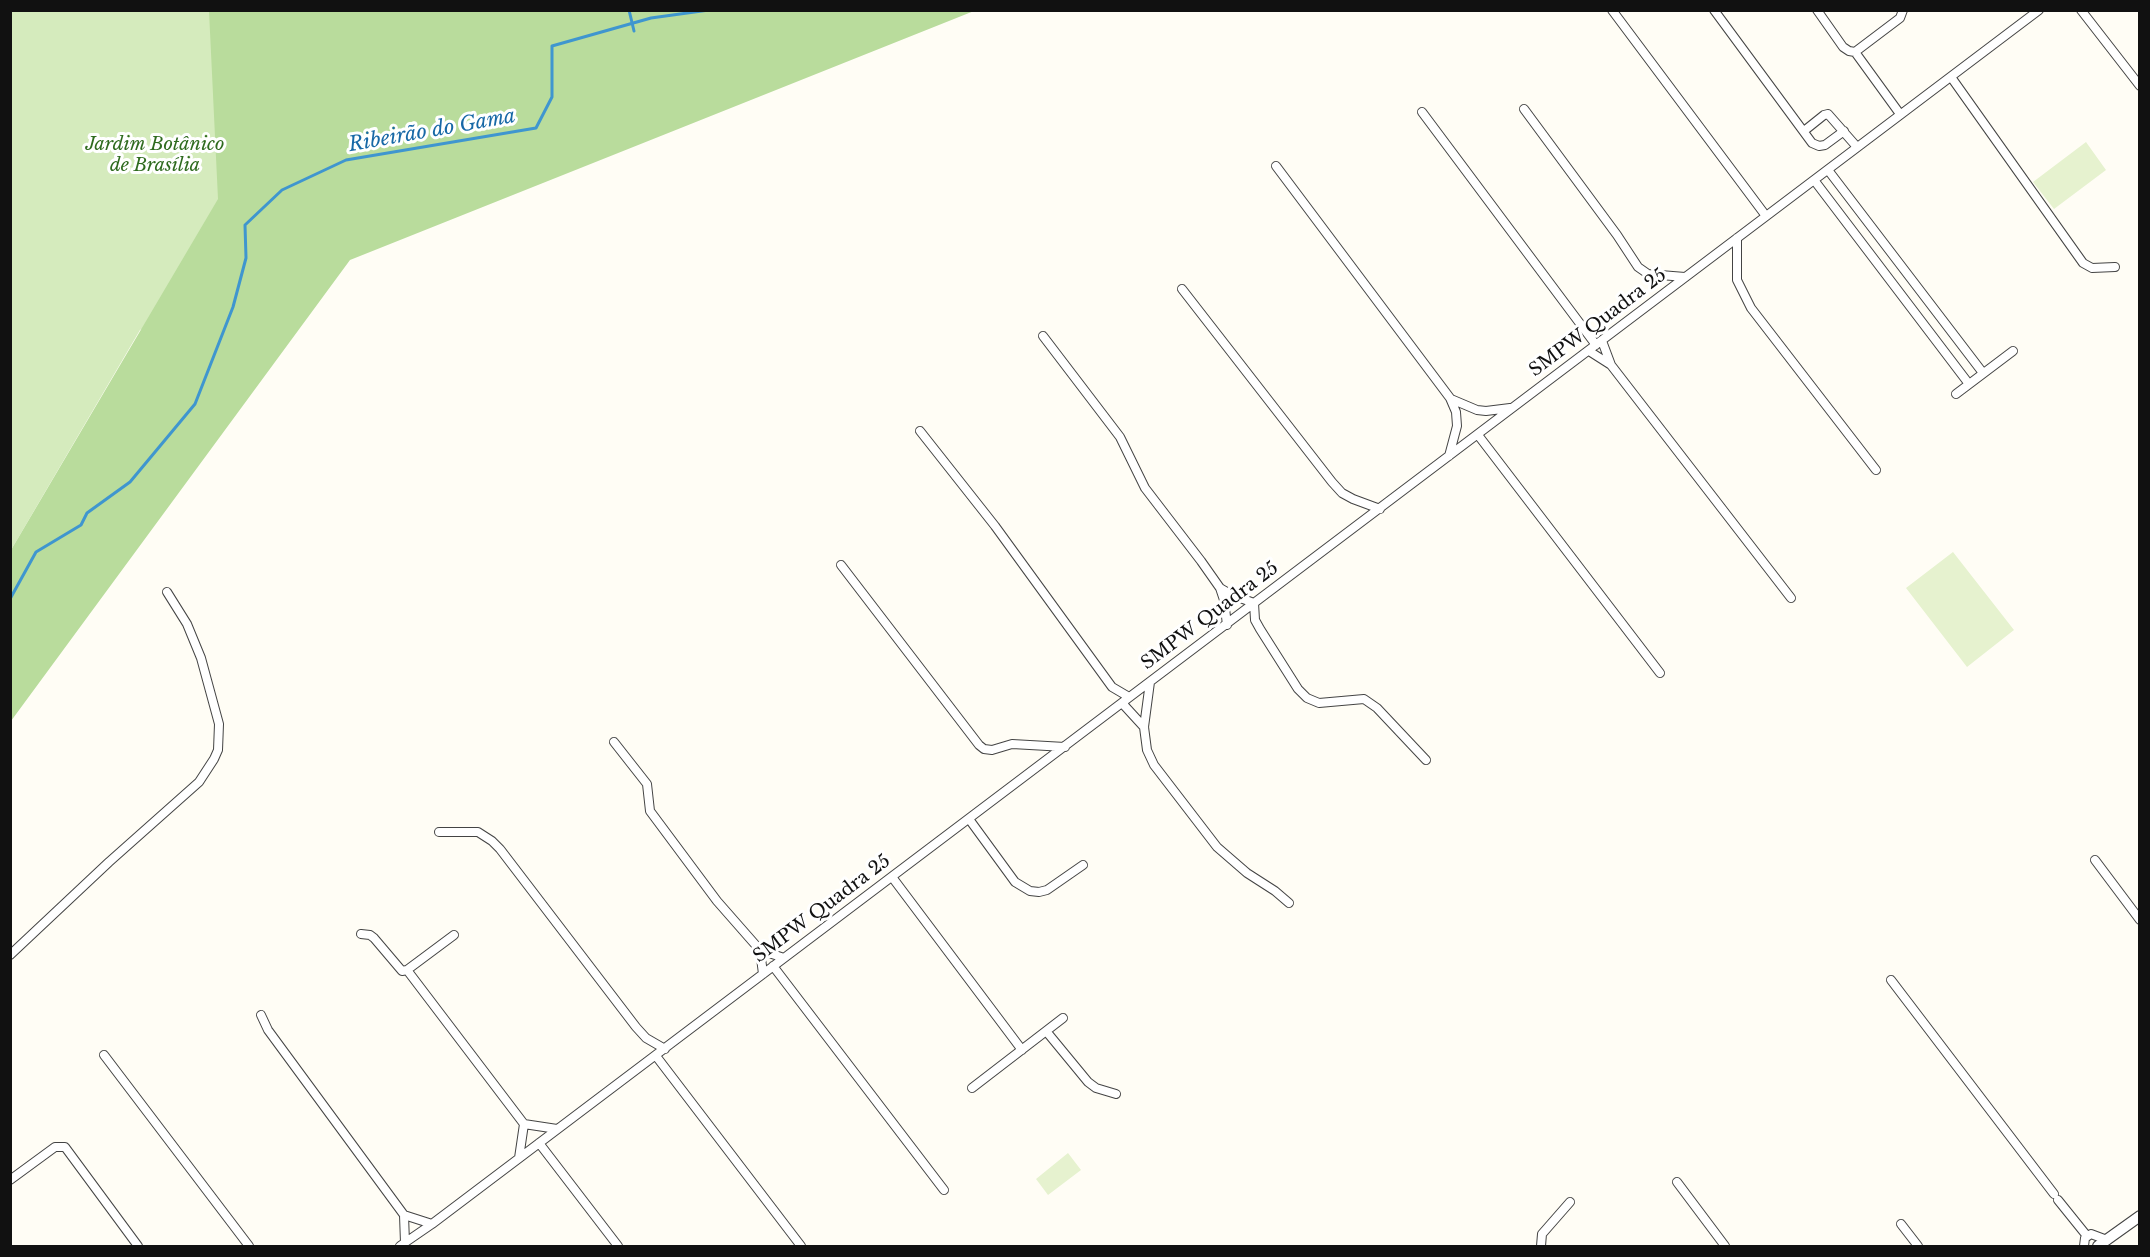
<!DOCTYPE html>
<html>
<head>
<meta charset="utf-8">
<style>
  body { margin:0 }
  #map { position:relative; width:2150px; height:1257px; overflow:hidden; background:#fffdf5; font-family:"Libre Baskerville",serif }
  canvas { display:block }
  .frame { position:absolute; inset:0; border:12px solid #111; pointer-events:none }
</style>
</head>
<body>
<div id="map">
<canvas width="2150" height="1257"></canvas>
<div class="frame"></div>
</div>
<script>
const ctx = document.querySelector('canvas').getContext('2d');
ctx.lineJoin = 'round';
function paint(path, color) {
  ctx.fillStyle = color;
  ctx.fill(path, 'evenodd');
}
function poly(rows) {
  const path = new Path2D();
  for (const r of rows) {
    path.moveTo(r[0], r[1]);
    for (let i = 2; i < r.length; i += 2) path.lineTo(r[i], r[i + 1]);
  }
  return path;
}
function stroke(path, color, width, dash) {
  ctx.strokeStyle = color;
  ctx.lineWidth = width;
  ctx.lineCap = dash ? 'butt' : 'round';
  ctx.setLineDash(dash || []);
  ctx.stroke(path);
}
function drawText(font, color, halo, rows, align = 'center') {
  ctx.font = font + ' "Libre Baskerville",serif';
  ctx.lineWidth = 6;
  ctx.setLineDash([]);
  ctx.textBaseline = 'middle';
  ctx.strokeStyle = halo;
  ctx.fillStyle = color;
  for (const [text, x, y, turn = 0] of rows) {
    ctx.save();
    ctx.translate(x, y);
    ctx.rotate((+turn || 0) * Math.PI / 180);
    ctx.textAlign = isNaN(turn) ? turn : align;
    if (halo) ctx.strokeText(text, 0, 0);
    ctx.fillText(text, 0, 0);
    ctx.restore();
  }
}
const green = poly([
  [11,11,690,11,140,330,11,550]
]);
const forest = poly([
  [209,11,209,10,974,11,350,260,11,721,11,550,218,199]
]);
const pitch = poly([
  [2086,142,2106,170,2054,209,2033,182],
  [1953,552,2014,630,1967,667,1906,588],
  [1068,1153,1081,1170,1048,1195,1036,1179]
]);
const stream = poly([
  [629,10,634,31],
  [10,599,36,552,81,525,87,513,130,482,195,404,233,307,246,258,245,225,282,190,346,160,536,128,552,97,552,46,651,18,709,10]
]);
const minor = poly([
  [1612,10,1766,216],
  [1714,10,1812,143,1819,146,1825,145,1844,131],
  [1817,10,1843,47,1849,51,1855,52,1900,114],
  [2081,10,2140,86],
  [1855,52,1900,18,1903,10],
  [1951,77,2083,263,2092,268,2115,267],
  [1524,109,1617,235,1638,267,1648,274,1685,277],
  [1422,112,1596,345],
  [1804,131,1824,115,1828,114,1857,147],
  [1276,166,1450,398,1456,412,1457,426,1449,456],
  [1828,170,1983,373],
  [1814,180,1969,384],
  [1737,238,1737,280,1751,308,1876,470],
  [1182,289,1332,482,1342,493,1353,499,1380,509],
  [1043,336,1120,437,1145,488,1201,561,1220,588,1224,600,1227,625],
  [1602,341,1611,365,1791,598],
  [1589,351,1611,365],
  [1956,394,2013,351],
  [1451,399,1477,410,1486,411,1510,408],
  [920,431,995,526,1112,687,1129,697],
  [1478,435,1660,673],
  [841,565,979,745,984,749,992,750,1012,744,1065,747],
  [1220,588,1232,595,1254,603,1255,620,1260,629,1298,689,1307,698,1319,703,1364,699,1377,708,1426,760],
  [1150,682,1144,727,1147,750,1154,765,1217,847,1247,873,1275,891,1289,903],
  [1122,703,1144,727],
  [614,742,647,784,650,811,717,901,760,950,784,958],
  [969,819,1015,882,1030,891,1039,892,1047,890,1083,865],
  [439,832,478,832,492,841,500,849,636,1027,646,1038,665,1049],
  [2095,860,2140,920],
  [892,877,1022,1050],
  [361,934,370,935,374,938,402,971,407,970,454,935],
  [760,950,763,974],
  [10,955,109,862,199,782,214,759,218,750,219,724,201,658,187,624,167,592],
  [773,966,944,1190],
  [407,970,524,1124,557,1129],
  [1891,980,2054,1194],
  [261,1015,268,1030,404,1215,405,1243],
  [1046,1031,1088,1082,1096,1088,1116,1094],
  [104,1055,249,1246],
  [656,1056,801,1246],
  [972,1088,1063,1018],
  [539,1143,618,1246],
  [519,1158,524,1124],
  [10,1180,55,1147,65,1147,138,1246],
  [1677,1182,1725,1246],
  [2058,1200,2087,1236],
  [404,1215,432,1224],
  [1901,1224,1918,1246],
  [400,1246,432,1224,2039,10],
  [1541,1246,1542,1234,1570,1202],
  [2084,1246,2085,1238,2091,1234,2107,1240]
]);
const tertiary = poly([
  [2098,1246,2140,1216]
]);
const parkNames = [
  ["Jardim Botânico",155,145],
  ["de Brasília",155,166]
];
const streetNames = [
  ["SMPW Quadra 25",1598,323,-37],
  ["SMPW Quadra 25",1210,616,-37],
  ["SMPW Quadra 25",822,909,-37]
];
const waterNames = [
  ["Ribeirão do Gama",432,131,-10]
];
paint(green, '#d5ebbd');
paint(forest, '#b9dc9c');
paint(pitch, '#e6f2cf');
stroke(stream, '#3f96cf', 3);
stroke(minor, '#444', 10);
stroke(tertiary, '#444', 12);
stroke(minor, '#fff', 8);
stroke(tertiary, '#fff', 10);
drawText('italic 18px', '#2f6b1f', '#fff', parkNames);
drawText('18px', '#111', '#fff', streetNames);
drawText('italic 20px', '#1768a6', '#fff', waterNames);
</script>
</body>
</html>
